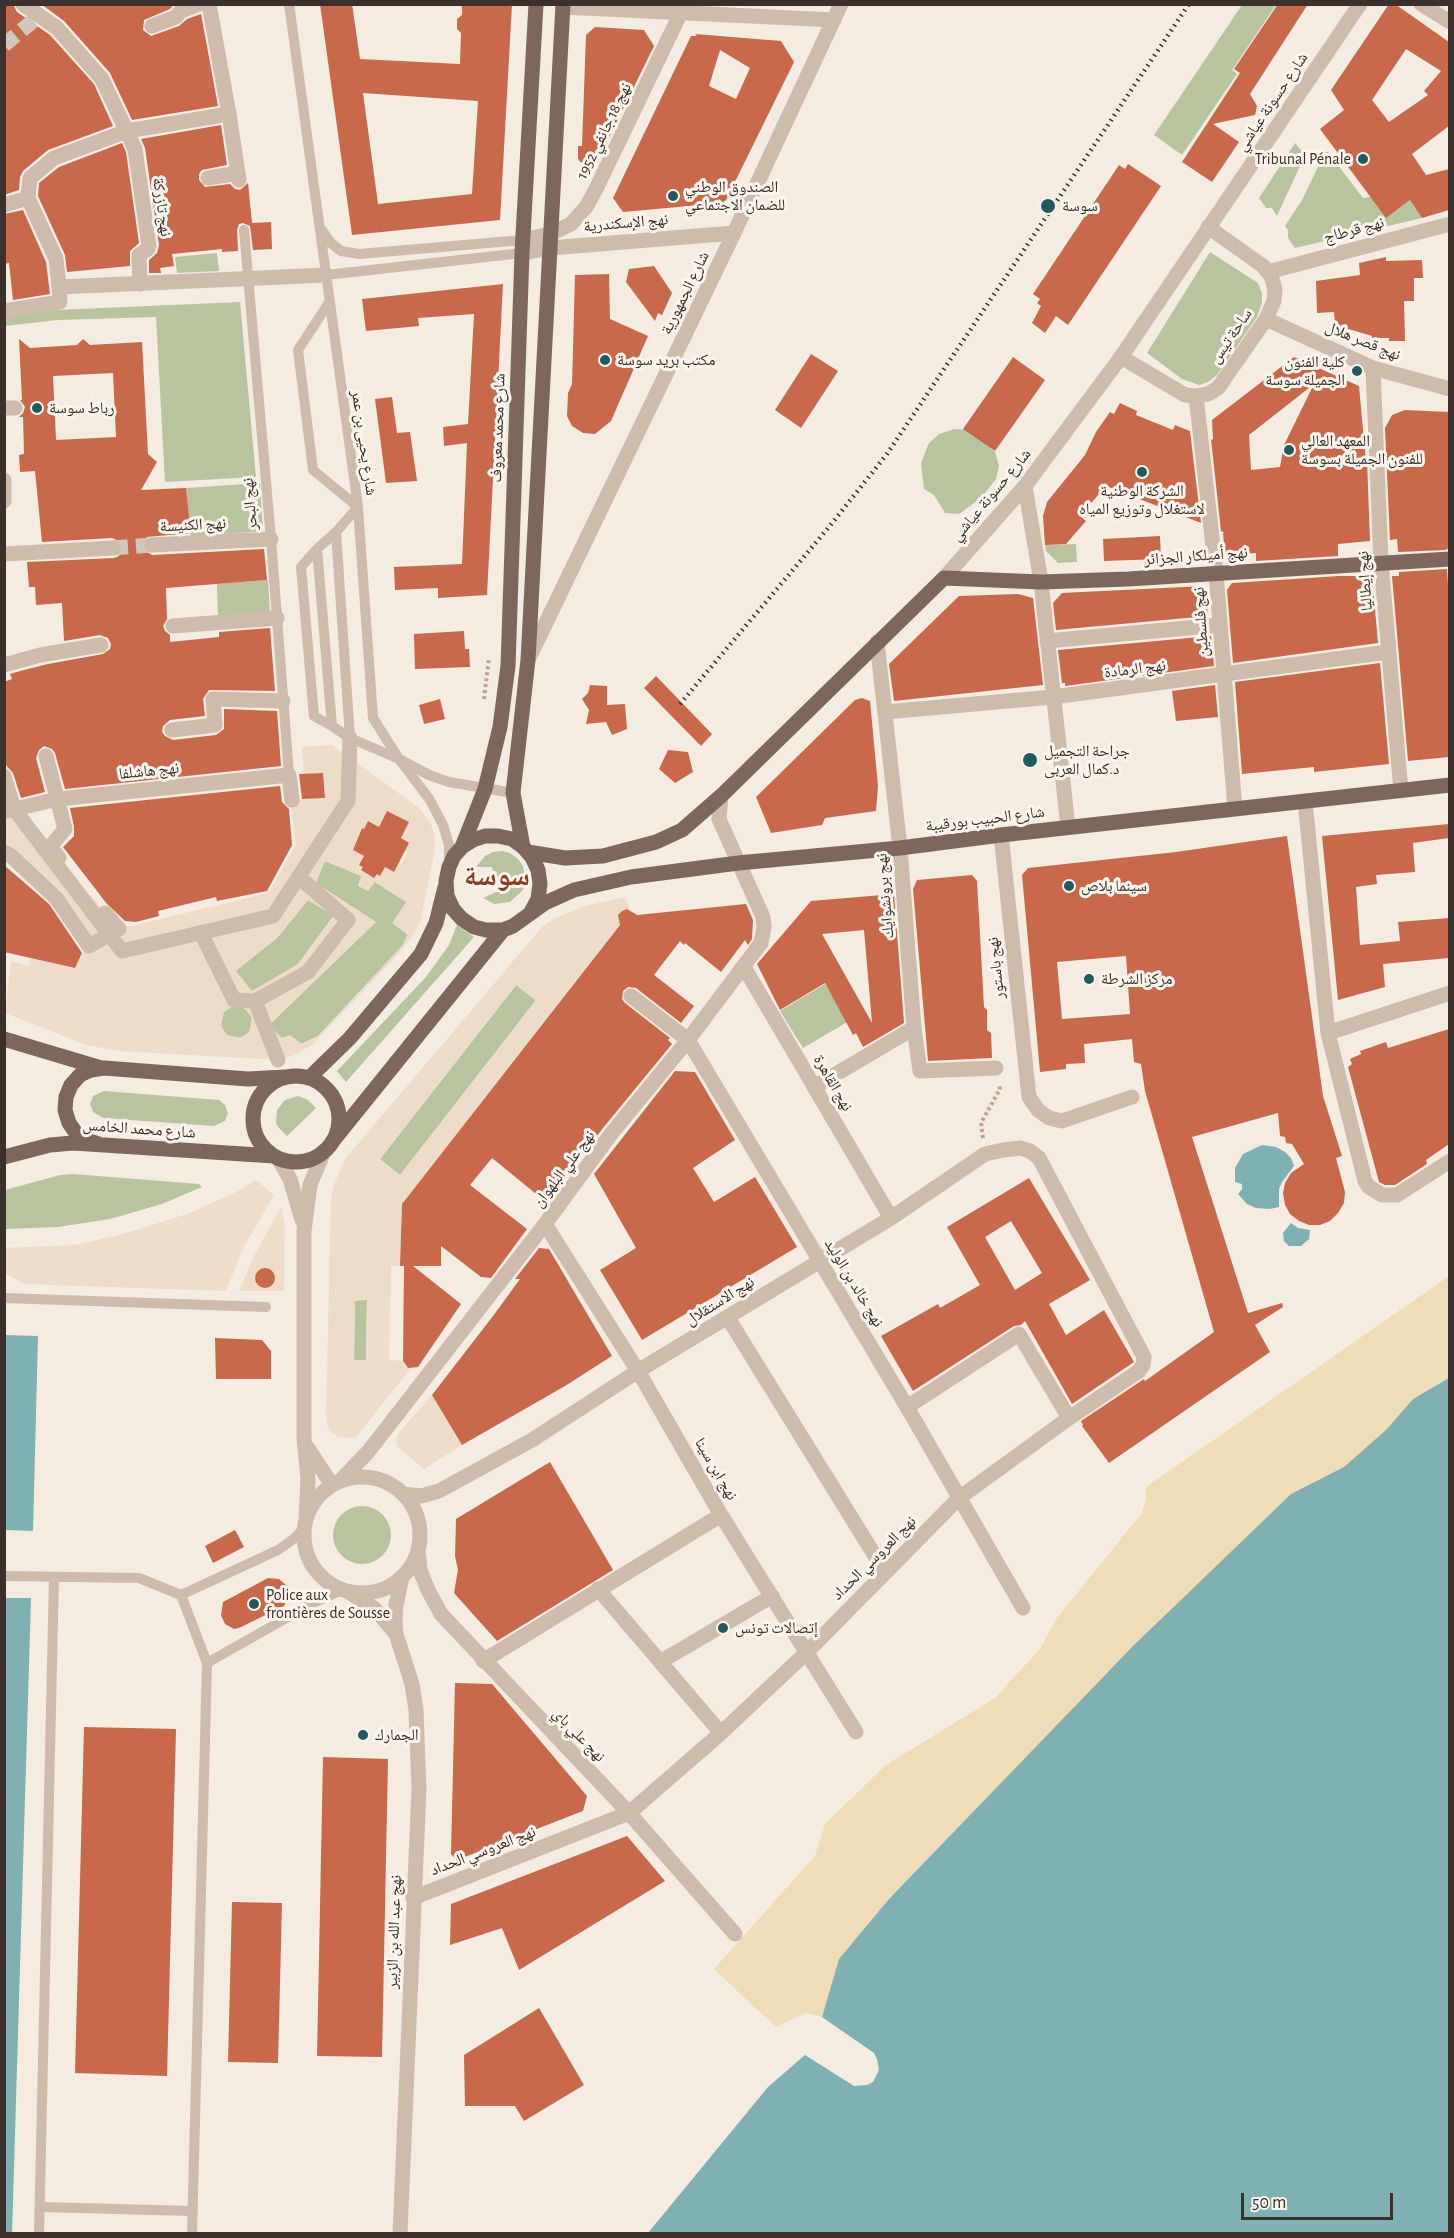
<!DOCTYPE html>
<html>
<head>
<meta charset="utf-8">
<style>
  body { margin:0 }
  #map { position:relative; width:1454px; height:2238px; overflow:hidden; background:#f4ebe1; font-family:"Alegreya Sans",sans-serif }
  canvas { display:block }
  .frame { position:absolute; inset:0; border:6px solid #3b302b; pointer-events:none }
  .scale { position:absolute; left:1241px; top:2193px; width:152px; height:27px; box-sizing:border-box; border:3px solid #3b302b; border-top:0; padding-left:8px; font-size:18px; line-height:21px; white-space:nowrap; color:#3b302b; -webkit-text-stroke:4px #fbf5ee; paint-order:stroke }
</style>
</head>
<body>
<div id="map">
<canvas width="1454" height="2238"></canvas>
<div class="frame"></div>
<div class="scale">50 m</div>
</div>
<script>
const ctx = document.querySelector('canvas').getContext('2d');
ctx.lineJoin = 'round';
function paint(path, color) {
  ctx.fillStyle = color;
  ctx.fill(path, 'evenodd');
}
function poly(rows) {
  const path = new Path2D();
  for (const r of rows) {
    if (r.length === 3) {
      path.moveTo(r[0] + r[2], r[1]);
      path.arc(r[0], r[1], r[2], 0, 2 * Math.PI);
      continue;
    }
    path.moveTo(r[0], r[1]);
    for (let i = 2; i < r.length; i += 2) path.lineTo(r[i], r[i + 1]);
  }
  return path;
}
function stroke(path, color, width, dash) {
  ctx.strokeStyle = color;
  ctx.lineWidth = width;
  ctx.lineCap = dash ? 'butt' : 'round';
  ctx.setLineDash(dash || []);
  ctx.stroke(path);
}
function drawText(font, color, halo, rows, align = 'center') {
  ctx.font = font + ' "Alegreya Sans","Noto Naskh Arabic",sans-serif';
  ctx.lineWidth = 6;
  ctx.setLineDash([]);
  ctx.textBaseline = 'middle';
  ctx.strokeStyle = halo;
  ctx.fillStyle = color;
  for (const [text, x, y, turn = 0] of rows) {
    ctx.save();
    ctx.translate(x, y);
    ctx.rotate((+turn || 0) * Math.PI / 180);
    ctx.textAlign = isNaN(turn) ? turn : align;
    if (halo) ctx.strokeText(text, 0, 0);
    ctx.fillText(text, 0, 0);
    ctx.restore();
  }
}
const green = poly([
  [1242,5,1276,5,1232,70,1237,74,1182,155,1154,135],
  [1295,143,1305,155,1277,216,1272,208,1266,208,1259,198],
  [1325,152,1328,152,1363,198,1371,197,1387,217,1410,200,1422,218,1295,248,1288,238,1288,230,1285,226,1302,200],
  [1210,252,1258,283,1262,293,1262,303,1257,317,1217,375,1208,382,1199,385,1182,379,1147,353],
  [217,253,219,271,177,273,175,257],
  [240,302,256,477,165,482,156,317,58,320,5,326,4,317,57,310],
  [954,429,967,430,980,438,995,452,999,466,996,479,981,498,959,514,945,513,934,495,924,489,921,463,929,443,939,434],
  [260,483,263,531,191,537,186,488],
  [1076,544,1077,562,1058,563,1046,551,1045,545],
  [268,580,270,613,218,618,217,584],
  [502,851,510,853,518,859,523,866,526,883,522,891,510,902,494,904,483,898,498,891,492,867,476,867,485,856,493,852],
  [325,861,362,876,358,886,375,882,406,902,408,934,403,945,318,1036,301,1044,282,1039,269,1025,376,922,315,883],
  [308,900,334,915,298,964,252,992,235,971,277,938],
  [457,925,474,937,346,1082,337,1071,426,977,449,945],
  [517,984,536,1000,400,1175,380,1159],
  [825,984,849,1021,803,1048,780,1011],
  [236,1022,16],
  [104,1091,219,1100,225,1105,228,1113,225,1121,214,1126,103,1118,93,1112,90,1104,93,1096],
  [298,1096,308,1100,316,1108,287,1136,279,1128,276,1123,277,1110,285,1100],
  [73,1174,199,1184,202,1187,162,1204,110,1219,58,1227,5,1229,5,1190,60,1175],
  [355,1300,367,1300,366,1360,354,1360],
  [362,1535,29]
]);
const sand = poly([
  [1449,1276,1449,1378,1413,1399,1386,1430,1344,1467,1291,1494,1133,1646,889,1899,839,1959,822,2017,806,2013,776,2027,714,1969,815,1856,825,1824,886,1765,995,1698,1040,1649,1056,1619,1142,1513,1146,1499,1146,1487]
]);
const plaza = poly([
  [332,745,418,807,429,821,435,834,435,848,421,920,413,935,399,953,314,1043,297,1054,278,1060,120,1051,86,1045,5,1013,11,961,29,966,30,958,72,968,76,966,88,946,56,898,5,852,4,776,14,809,50,847,119,929,268,893,296,845,290,800,325,798,323,773,304,774,302,747],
  [387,811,409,822,401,838,409,843,405,851,408,852,401,865,398,864,394,872,385,867,380,876,377,874,374,878,361,870,363,867,359,864,364,856,353,850,361,828,364,829,368,821,379,827],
  [325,861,361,876,358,886,368,891,375,882,406,902,392,923,408,935,403,945,318,1036,302,1044,290,1035,282,1038,269,1025,376,922,316,883],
  [308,900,334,916,298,964,252,991,236,971,277,938],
  [232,1007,242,1007,246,1010,252,1018,249,1032,241,1038,227,1035,221,1026,224,1012],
  [626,897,629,910,622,911,619,918,621,923,402,1204,400,1266,391,1266,389,1360,403,1361,405,1366,410,1369,357,1436,351,1438,338,1437,329,1430,326,1419,331,1199,333,1187,345,1159,543,926,555,918,585,906],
  [516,985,536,1001,400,1175,380,1159],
  [367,1300,366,1360,354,1360,355,1301],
  [256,1180,274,1195,243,1248,226,1291,24,1284,5,1273,5,1248,76,1245,123,1234,190,1213,236,1192],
  [281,1207,285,1226,284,1291,239,1291,254,1256],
  [432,1395,462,1445,424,1469,398,1447,396,1440,398,1434]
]);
const water = poly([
  [1262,1145,1276,1147,1285,1152,1291,1158,1294,1166,1282,1182,1279,1189,1279,1207,1270,1209,1256,1208,1247,1204,1238,1194,1242,1189,1242,1184,1235,1182,1235,1168,1243,1154],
  [1291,1223,1298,1228,1310,1230,1309,1239,1301,1246,1289,1246,1284,1241,1283,1233],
  [5,1335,38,1336,33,1531,5,1530],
  [1449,1378,1449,2233,648,2233,768,2087,805,2055,854,2086,867,2085,873,2082,879,2070,877,2059,874,2053,822,2017,839,1959,889,1899,1133,1646,1291,1494,1344,1467,1386,1430,1413,1399],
  [5,1598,31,1598,12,2234,4,2233]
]);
const building = poly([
  [4,4,13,4,17,12,50,35,94,84,113,126,48,150,23,171,20,177,19,190,4,195],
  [41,4,174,4,170,9,144,20,143,30,151,36,179,26,187,19,201,14,218,106,132,120,110,73,64,21],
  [320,4,352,4,360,59,460,64,461,33,457,29,457,19,462,15,462,4,512,4,500,220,352,235],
  [363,93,478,101,472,194,378,204],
  [1278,4,1308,4,1250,94,1257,106,1255,115,1213,124,1239,142,1212,182,1182,162,1240,73,1234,69],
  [1389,4,1395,4,1449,42,1449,126,1412,154,1426,175,1449,169,1449,210,1422,218,1410,200,1386,218,1320,129,1344,110,1331,90],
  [1406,49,1441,71,1424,91,1428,95,1389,122,1372,100],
  [595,27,644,30,654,46,597,162,593,166,584,166,578,159,578,146,582,146,586,35],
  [695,34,781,41,794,62,726,200,722,203,623,212,613,198,691,36,697,36],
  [720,50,750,68,736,99,709,86],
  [221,125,227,165,202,170,199,174,199,180,205,187,230,184,235,189,240,190,248,183,252,223,271,222,272,249,253,250,250,226,243,223,239,224,237,230,238,251,222,252,222,249,172,254,174,266,160,268,161,273,149,273,149,260,157,253,159,245,145,148,141,139],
  [122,143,126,152,139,243,130,251,130,266,67,272,65,255,38,196,39,183,59,167],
  [1128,164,1161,186,1068,325,1056,316,1045,333,1032,323,1041,306,1037,303,1040,299,1033,294,1119,165,1125,169],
  [23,210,46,262,50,294,13,300,9,263,4,264,4,214],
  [1386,257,1386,261,1422,260,1423,278,1414,278,1414,301,1404,301,1405,341,1389,341,1389,338,1372,338,1372,336,1335,325,1334,312,1317,313,1316,281,1360,275,1359,263],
  [654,266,672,293,662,315,658,313,655,321,626,282,629,269],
  [609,274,610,319,648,336,611,421,595,434,583,433,572,426,567,416,568,393,572,384,575,275],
  [503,284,487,595,438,598,438,588,395,590,394,567,462,564,467,443,444,446,443,427,468,424,474,314,418,318,419,326,366,331,362,299],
  [19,339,30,348,77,345,83,339,90,345,142,342,148,454,157,462,141,490,186,488,191,533,147,537,143,541,144,550,152,555,264,549,267,580,166,588,167,619,163,626,165,631,170,635,170,642,219,637,219,632,270,628,275,691,209,690,203,699,205,716,170,720,163,726,162,732,165,736,173,740,216,735,224,729,224,709,277,711,281,766,65,789,55,753,52,749,44,746,39,750,36,758,45,792,21,798,13,773,4,763,4,682,12,679,10,674,20,671,48,664,103,654,110,649,111,644,108,638,100,635,64,641,62,603,36,605,35,587,29,587,27,562,114,558,119,556,123,548,121,542,112,538,42,542,35,471,20,472,19,455,24,454,23,417,19,417,23,413,25,407,20,400,22,400],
  [113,373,116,437,56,440,53,376],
  [811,354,838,371,801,428,775,410],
  [1013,357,1045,380,995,451,963,429],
  [1294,357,1359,386,1366,462,1367,460,1370,541,1338,544,1338,556,1256,561,1256,553,1225,555,1223,533,1225,533,1221,531,1211,439,1213,440,1212,420],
  [1314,384,1284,445,1280,467,1251,470,1249,435],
  [392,397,397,433,410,432,417,481,386,483,375,399],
  [1120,403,1137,411,1136,415,1173,430,1175,425,1190,431,1201,523,1106,486,1080,516,1086,521,1066,544,1045,545,1043,516,1047,502,1085,455,1096,432,1110,412,1114,414],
  [1405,410,1449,412,1449,548,1445,550,1398,552,1397,539,1390,540,1385,428,1392,415],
  [1160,536,1161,559,1104,561,1103,539],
  [1447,569,1449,602,1449,757,1408,761,1392,576,1399,576,1399,572],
  [1339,576,1372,576,1378,643,1233,663,1227,590,1232,583],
  [1205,586,1208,616,1056,630,1053,603,1062,593],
  [1018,594,1033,598,1043,685,894,701,889,664,959,596],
  [464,631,465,649,469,649,470,667,415,669,414,634],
  [1211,636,1214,666,1065,686,1065,683,1062,683,1058,650],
  [1380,663,1389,764,1314,772,1314,767,1242,774,1235,682],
  [656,676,712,734,701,746,644,688],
  [590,685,607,686,607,705,625,704,627,729,612,735,606,722,586,724,589,710,582,699,588,693],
  [1215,685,1218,717,1176,721,1172,691],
  [862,698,870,701,878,786,876,811,825,818,822,825,771,833,756,797,855,700],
  [440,699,445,719,424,724,419,705],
  [668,750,688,752,693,772,675,783,659,769],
  [323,773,325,798,302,799,299,774],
  [280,786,282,802,289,809,292,845,267,891,217,901,216,897,158,911,159,916,136,922,125,921,107,904,63,847,74,836,74,827,70,808],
  [387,811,409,822,401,838,409,843,394,872,385,867,380,876,377,874,374,878,361,870,363,867,359,865,364,856,353,850,362,828,364,829,368,821,379,827],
  [1449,824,1449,838,1413,843,1415,872,1376,875,1377,884,1356,887,1360,945,1400,941,1398,922,1449,918,1449,958,1383,964,1385,987,1338,1000,1322,836],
  [1287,836,1323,1096,1342,1156,1336,1158,1345,1192,1344,1203,1338,1213,1330,1221,1320,1225,1309,1225,1299,1221,1290,1214,1285,1205,1283,1193,1285,1183,1291,1173,1304,1164,1292,1144,1286,1143,1285,1137,1280,1136,1278,1113,1192,1137,1248,1313,1282,1303,1283,1307,1255,1325,1270,1352,1109,1463,1082,1426,1083,1425,1081,1421,1144,1379,1145,1381,1214,1332,1145,1091,1141,1064,1134,1062,1132,1039,1084,1044,1085,1063,1066,1064,1066,1069,1040,1072,1022,875,1028,868,1176,852],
  [1126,956,1130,1014,1062,1019,1057,962],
  [4,865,49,904,82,953,75,968,4,952],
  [972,875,977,881,984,1007,987,1010,987,1030,991,1033,992,1058,928,1061,913,889,917,880],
  [894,894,904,1023,863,1047,856,1033,853,1035,825,983,780,1010,757,964,811,901],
  [864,930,872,1023,822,934],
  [746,904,753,920,752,939,748,945,745,940,721,972,685,943,684,945,680,941,654,975,694,1006,681,1023,636,988,628,987,623,991,622,999,625,1003,670,1038,668,1040,672,1044,603,1128,546,1202,492,1158,470,1185,527,1229,491,1278,481,1277,441,1246,441,1266,413,1266,461,1304,418,1367,408,1368,403,1361,404,1266,400,1266,402,1204,620,925,618,915,622,911,627,909,637,915],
  [1449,1029,1449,1144,1426,1160,1427,1164,1395,1185,1385,1185,1379,1182,1348,1067,1352,1064,1350,1059,1361,1054,1360,1051,1386,1042,1388,1048],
  [675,1071,695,1072,735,1140,693,1168,714,1202,755,1177,797,1247,642,1340,600,1270,636,1248,594,1174],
  [1029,1178,1090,1280,1049,1304,1066,1335,1104,1310,1134,1362,1072,1404,1025,1321,1021,1325,1014,1326,913,1391,881,1336,938,1304,940,1308,980,1285,947,1227],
  [1011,1221,1042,1273,1015,1290,985,1237],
  [539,1248,549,1249,612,1356,565,1386,462,1445,432,1395,493,1316,520,1279,515,1279],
  [265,1278,10],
  [215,1338,262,1340,271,1351,271,1379,216,1379],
  [550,1462,613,1570,497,1641,454,1593,458,1570,455,1556,456,1519],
  [235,1530,244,1547,213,1563,205,1546],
  [268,1578,279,1579,287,1586,289,1596,284,1606,239,1628,234,1629,225,1624,221,1615,223,1602],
  [455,1683,492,1684,587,1796,583,1811,457,1860,451,1854],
  [84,1727,176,1729,167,2076,75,2073],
  [323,1757,388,1759,382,2057,317,2056],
  [627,1836,665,1881,519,1970,502,1928,450,1945,451,1904],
  [232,1902,282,1903,278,2063,228,2062],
  [539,2008,584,2085,524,2121,515,2106,465,2106,464,2055]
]);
const pedestrianTunnel = poly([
  [4,45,39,16],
  [113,548,152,545]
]);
const path = poly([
  [484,699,489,658],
  [983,1138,981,1123,1000,1089,999,1085]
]);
const service = poly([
  [289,4,358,507,373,718,399,759,430,800,443,825,449,845,449,865],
  [244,230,271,539,289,775],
  [322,230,331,243,341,251,359,254,523,240],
  [326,275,522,253],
  [330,301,298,350,313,470,358,507,336,532,350,738,399,759,429,775,449,782,513,793],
  [336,532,317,549,332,726,350,738],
  [317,549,301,567,314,716,332,726],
  [4,1298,266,1307],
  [4,1576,139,1578,181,1595,207,1663,192,2234],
  [181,1595,278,1550,295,1538,304,1528],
  [207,1663,313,1603,342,1590],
  [40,2207,193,2211],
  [39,2234,54,1577]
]);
const pedestrian = poly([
  [23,4,57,28,102,79,135,149,149,246,148,249,139,255,140,284],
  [152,26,176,17,181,11,199,4],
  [208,178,238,173],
  [4,205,28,198,30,178,54,158,127,131,229,114],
  [4,311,60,302,59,287],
  [4,408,15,408],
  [4,480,4,501],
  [152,545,271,539],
  [4,554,113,548],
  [1041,582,1068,827],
  [173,626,277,618],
  [1047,641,1219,625],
  [877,642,900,848,914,1028,920,1071,996,1068],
  [4,665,40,655,101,645],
  [885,712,1053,697,1388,652],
  [172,730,215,725,213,699,283,701],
  [46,756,65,829,50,847,59,858],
  [4,776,14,809,122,951,273,916,348,801,350,738],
  [6,811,58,799,289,775,292,800],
  [4,852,10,855,56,898,89,946,119,929,105,913],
  [201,933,234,1000,255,1001,308,972,348,920,299,877],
  [255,1001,278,1060],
  [728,1318,885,1572],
  [907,1407,1019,1334,1069,1418],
  [660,1662,772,1596]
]);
const minor = poly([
  [209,4,229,114,239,180],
  [1421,4,1450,22],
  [563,7,834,20],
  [28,198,56,259,59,287,326,275],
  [523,240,550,234,571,224,586,207,596,189,685,4],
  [522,253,550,248,734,233],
  [1268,272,1450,224],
  [1266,319,1373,368,1450,389],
  [1121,357,1185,395,1196,396,1208,394,1218,388,1266,319,1274,301,1275,289,1271,276,1263,266,1208,227],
  [1373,368,1381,562,1401,791],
  [1196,396,1216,573,1235,809],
  [1025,486,1041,582],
  [944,578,1025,486,1121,357,1360,4],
  [528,660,734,233,841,4],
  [1305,801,1328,1033,1365,1181,1369,1187,1382,1195,1397,1195,1450,1161],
  [1001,835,1029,1097,1038,1110,1049,1118,1062,1121,1132,1097],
  [744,967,891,1218],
  [631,996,688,1040,907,1407,1023,1608],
  [1328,1033,1450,993],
  [814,1087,914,1028],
  [278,1158,290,1179,302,1220],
  [545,1224,638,1371,721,1515,856,1732],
  [307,1447,332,1485],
  [362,1535,58],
  [340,1481,368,1452,545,1224,611,1134,688,1040,761,943,764,927,763,917,719,819,721,796],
  [403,1494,421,1496,439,1491,532,1440,638,1371,891,1218,985,1154,1003,1150,1020,1148,1030,1151,1039,1158,1144,1357,1143,1365,1139,1371,1069,1418,959,1498,806,1653,721,1733,629,1813,413,1898],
  [306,1519,308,1479,304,1438,304,1231,310,1185,324,1151],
  [418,1549,420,1570,428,1590,441,1614,629,1813,735,1934],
  [598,1589,721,1733],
  [350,1593,375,1609,396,1634],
  [483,1661,721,1515],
  [400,2234,419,1789,416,1710,412,1684,396,1634,395,1620,396,1605,402,1577]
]);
const primary = poly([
  [462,847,485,789,500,727,508,666,522,253,536,4],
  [523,847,513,793,528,660,563,4],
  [528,852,565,858,603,856,656,842,682,830,721,796,944,578,1041,582,1128,579,1450,559],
  [531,912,538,899,540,884,538,870,532,857,523,847,512,839,498,836,485,836,473,840,462,847,454,856,449,867,446,881,447,896,453,909,462,919,474,927,486,930,503,930,513,926,545,903,574,890,631,877,738,863,900,848,1001,835,1450,785],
  [4,1039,101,1068],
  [296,1119,43],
  [309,1078,350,1038,421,954,436,923,445,887],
  [332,1142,503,930],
  [99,1144,87,1140,76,1133,69,1123,65,1110,66,1097,71,1085,80,1075,91,1070,104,1068,248,1079,285,1077],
  [4,1157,50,1145,73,1143,274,1156]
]);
const rail = poly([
  [680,704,829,527,887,454,1189,4]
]);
const markers = [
  [1363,159,6,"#1f5a5e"],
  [673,196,6,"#1f5a5e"],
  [1048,206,8,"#1f5a5e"],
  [605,360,6,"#1f5a5e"],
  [1357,371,6,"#1f5a5e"],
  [37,408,6,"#1f5a5e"],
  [1289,450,6,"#1f5a5e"],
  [1142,472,6,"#1f5a5e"],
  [1030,760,8,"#1f5a5e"],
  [1069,886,6,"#1f5a5e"],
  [1089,979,6,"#1f5a5e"],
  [254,1604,6,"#1f5a5e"],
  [723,1628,6,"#1f5a5e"],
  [363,1735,6,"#1f5a5e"]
];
const streetNames = [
  ["شارع حسونة عياشي",1272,102,-56],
  ["نهج 18 جانفي 1952",604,131,-64],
  ["نهج تازركة",162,207,82],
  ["نهج الإسكندرية",626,223,-5],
  ["نهج قرطاج",1354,230,-15],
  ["شارع الجمهورية",685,293,-64],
  ["ساحة تيس",1231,336,-56],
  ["نهج قصر هلال",1363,341,22],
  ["شارع محمد معروف",498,428,-88],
  ["شارع يحيى بن عمر",364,443,82],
  ["شارع حسونة عياشي",991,495,-50],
  ["نهج البحر",250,504,-95],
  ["نهج الكنيسة",193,525,-3],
  ["نهج أميلكار الجزائر",1196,556,-4],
  ["نهج إيطاليا",1365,581,-94],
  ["نهج فلسطين",1201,622,-94],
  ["نهج الرمادة",1135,669,-7],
  ["نهج هاشلفا",149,771,-6],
  ["شارع الحبيب بورقيبة",985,819,-7],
  ["نهج برونشوايك",885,896,-95],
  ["نهج باستور",996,968,-96],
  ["نهج القاهرة",833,1083,60],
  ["شارع محمد الخامس",139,1129,4],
  ["نهج علي البلهوان",564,1169,-53],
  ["نهج خالد بن الوليد",854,1283,59],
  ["نهج الاستقلال",720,1301,-32],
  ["نهج ابن سينا",716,1469,60],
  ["نهج العروسي الحداد",874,1558,-45],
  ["نهج علي باي",579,1735,46],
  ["نهج العروسي الحداد",483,1851,-21],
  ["نهج عبد الله بن الزبير",394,1932,-88]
];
const poiNames = [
  ["Tribunal Pénale",1351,159,"right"],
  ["الصندوق الوطني",685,187],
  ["للضمان الاجتماعي",685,205],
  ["سوسة",1062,206],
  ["مكتب بريد سوسة",617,360],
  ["كلية الفنون",1345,362,"right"],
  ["الجميلة سوسة",1345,380,"right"],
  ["رباط سوسة",49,408],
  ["المعهد العالي",1301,441],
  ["للفنون الجميلة بسوسة",1301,459],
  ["الشركة الوطنية",1142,491,"center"],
  ["لاستغلال وتوزيع المياه",1142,509,"center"],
  ["جراحة التجميل",1044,751],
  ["د.كمال العربى",1044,769],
  ["سينما بلاص",1081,886],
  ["مركز الشرطة",1101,979],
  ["Police aux",266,1595],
  ["frontières de Sousse",266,1613],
  ["إتصالات تونس",735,1628],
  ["الجمارك",375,1735]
];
const townNames = [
  ["سوسة",497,877]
];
paint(green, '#b8c4a0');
paint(sand, '#efdcb8');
paint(plaza, '#ecdcc8');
paint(water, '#7fb0b2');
paint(building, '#c8694b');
stroke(pedestrianTunnel, '#cfc6bd', 15, [15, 8]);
stroke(path, '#b9a596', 4, [3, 3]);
stroke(service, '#cdbbac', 10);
stroke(pedestrian, '#cdbbac', 15);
stroke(minor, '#cdbbac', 15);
stroke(primary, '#7d675c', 15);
stroke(rail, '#3b302b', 4.5, [1.5, 4.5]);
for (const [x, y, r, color] of markers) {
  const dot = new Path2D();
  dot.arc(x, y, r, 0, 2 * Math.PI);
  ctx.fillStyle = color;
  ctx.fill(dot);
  stroke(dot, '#fbf5ee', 2);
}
drawText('16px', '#3b302b', '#fbf5ee', streetNames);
drawText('16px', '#3b302b', '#fbf5ee', poiNames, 'left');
drawText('bold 28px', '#8c3b22', '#fbf5ee', townNames);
</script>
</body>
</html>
